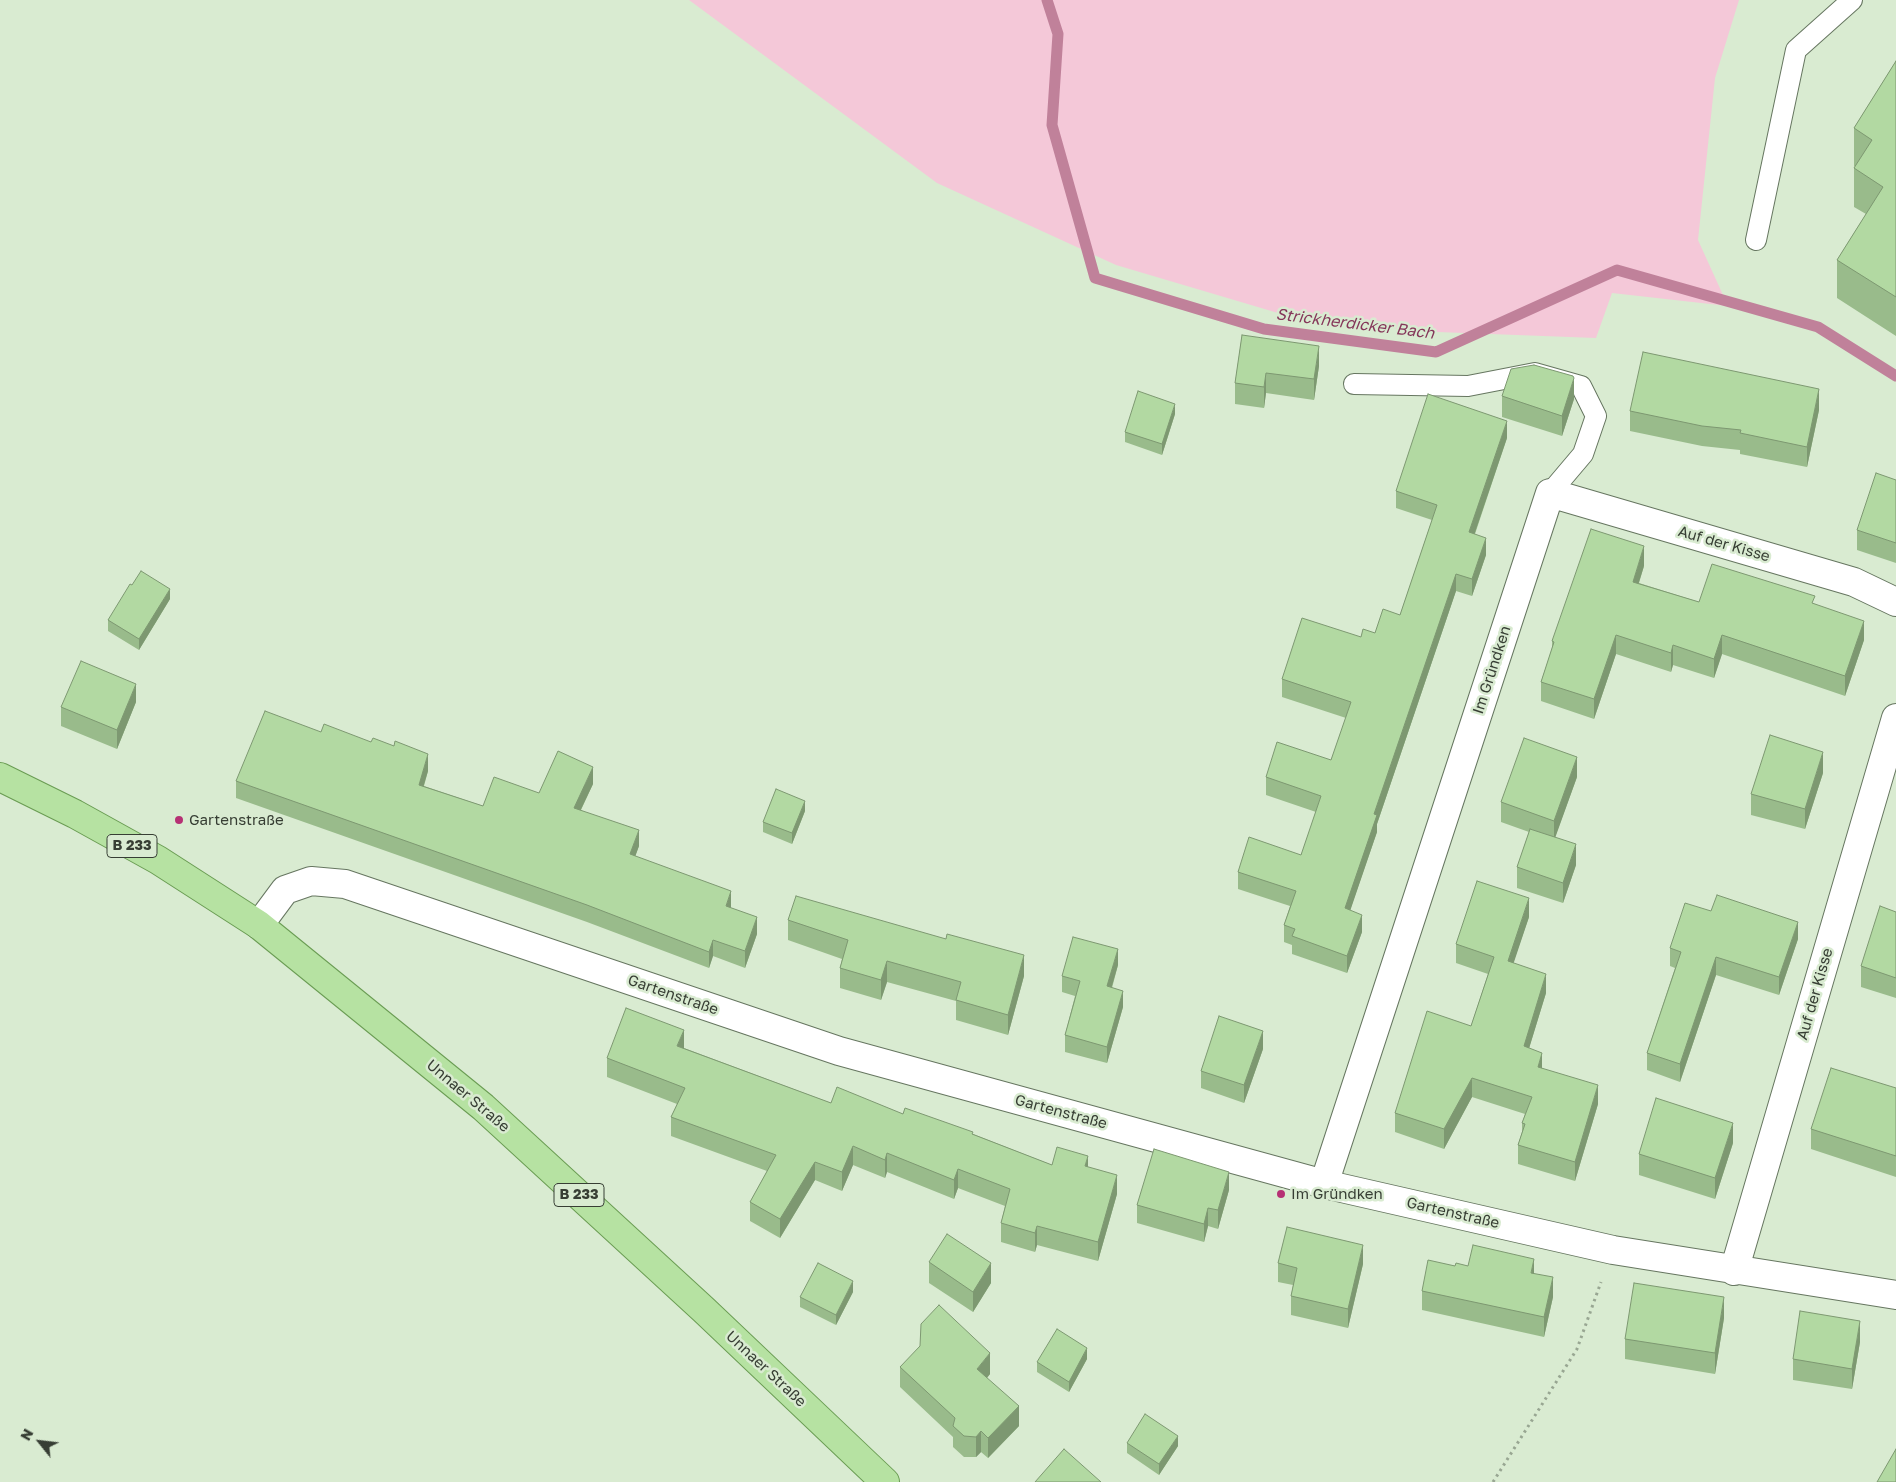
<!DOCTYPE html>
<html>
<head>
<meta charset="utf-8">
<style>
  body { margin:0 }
  #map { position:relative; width:1896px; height:1482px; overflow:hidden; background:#d9ebd1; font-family:"Golos Text",sans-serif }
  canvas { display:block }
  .north { position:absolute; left:15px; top:1417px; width:50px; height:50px; -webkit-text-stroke:4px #d9ebd1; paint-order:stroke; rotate:299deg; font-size:14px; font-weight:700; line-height:20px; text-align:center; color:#373e34 }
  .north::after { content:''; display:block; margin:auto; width:18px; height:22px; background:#373e34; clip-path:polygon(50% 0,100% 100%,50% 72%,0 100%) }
</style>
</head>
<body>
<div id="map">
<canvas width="1896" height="1482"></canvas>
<div class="north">N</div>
</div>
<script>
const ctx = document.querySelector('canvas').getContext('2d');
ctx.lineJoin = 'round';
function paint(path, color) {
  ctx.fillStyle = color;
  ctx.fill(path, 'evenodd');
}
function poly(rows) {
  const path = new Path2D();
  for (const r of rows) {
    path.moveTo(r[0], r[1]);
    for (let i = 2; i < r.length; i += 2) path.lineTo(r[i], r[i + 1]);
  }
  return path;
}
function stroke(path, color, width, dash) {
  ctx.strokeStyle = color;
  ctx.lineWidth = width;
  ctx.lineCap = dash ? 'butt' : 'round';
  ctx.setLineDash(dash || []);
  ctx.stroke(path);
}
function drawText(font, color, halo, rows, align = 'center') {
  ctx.font = font + ' "Golos Text",sans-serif';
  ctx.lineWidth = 5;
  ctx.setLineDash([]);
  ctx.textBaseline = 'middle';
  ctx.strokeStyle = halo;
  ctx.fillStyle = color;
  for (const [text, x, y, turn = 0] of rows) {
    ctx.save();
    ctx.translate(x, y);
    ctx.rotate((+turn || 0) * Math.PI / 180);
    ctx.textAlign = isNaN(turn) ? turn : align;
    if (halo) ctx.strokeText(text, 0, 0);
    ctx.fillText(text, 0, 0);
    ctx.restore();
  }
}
const green = poly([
  [689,0,1739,0,1715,78,1698,240,1728,306,1612,293,1596,338,1411,331,1278,313,1116,265,937,183]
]);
const stream = poly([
  [1047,0,1058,34,1052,125,1095,278,1264,329,1436,352,1617,270,1818,327,1896,376]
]);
const path = poly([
  [1493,1482,1577,1349,1601,1282]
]);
const lane = poly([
  [1756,240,1796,50,1852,0],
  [1354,384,1468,386,1535,373,1581,386,1596,416,1583,454,1550,493]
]);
const street = poly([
  [259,925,285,890,311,881,345,884,839,1051,1324,1184,1613,1250,1896,1295],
  [1324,1184,1550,493,1854,582,1896,602],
  [1734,1271,1896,718]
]);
const primary = poly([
  [0,777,75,814,158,860,259,925,483,1107,704,1310,885,1482]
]);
const wall = poly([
  [1896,61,1896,336,1837,298,1837,260,1866,214,1854,207,1854,168,1855,167,1854,166,1854,128],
  [1242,335,1319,366,1314,400,1266,393,1264,408,1235,404,1235,383],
  [1502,396,1574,399,1562,436,1502,417],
  [1819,410,1807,467,1740,454,1740,450,1702,446,1630,431,1630,411],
  [1175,414,1162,455,1125,442,1125,432],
  [1507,438,1475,534,1486,555,1472,596,1456,591,1377,824,1377,832,1350,910,1362,932,1347,973,1292,954,1292,945,1284,942,1284,925,1290,906,1238,889,1238,872,1301,855,1316,812,1266,795,1266,777,1331,760,1346,718,1282,697,1282,679,1375,633,1400,615,1432,520,1396,508,1396,491],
  [1896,480,1896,563,1857,550,1857,530],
  [1644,566,1639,583,1699,602,1815,604,1864,640,1845,696,1722,654,1714,678,1673,665,1671,672,1616,654,1594,719,1541,701,1541,682,1552,648,1552,641],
  [170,599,139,650,108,631,108,620],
  [136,702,117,749,61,726,61,707],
  [321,732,371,742,428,771,424,786,483,806,539,793,593,784,581,810,639,846,635,856,731,908,757,934,745,968,713,956,709,968,587,922,236,798,236,781],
  [1823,773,1805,829,1751,815,1751,794],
  [1577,777,1555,837,1576,865,1563,903,1517,888,1517,867,1529,832,1501,822,1501,802],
  [805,811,792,844,763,832,763,822],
  [1896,912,1896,998,1861,987,1861,966],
  [1529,917,1513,963,1546,993,1529,1048,1542,1068,1598,1104,1575,1181,1518,1164,1518,1145,1522,1132,1522,1123,1525,1114,1472,1097,1444,1149,1395,1132,1395,1113,1471,1026,1488,974,1456,963,1456,944],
  [788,920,1024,976,1008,1035,956,1020,956,1001,887,982,881,1000,840,988,840,968,842,959,788,940],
  [1798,939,1779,995,1716,975,1680,1082,1647,1070,1647,1053,1675,968,1670,966,1670,948],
  [1118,965,1112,988,1123,1007,1107,1063,1065,1052,1065,1035,1075,996,1062,992,1062,976],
  [684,1048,831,1103,903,1114,973,1134,1052,1165,1088,1167,1117,1194,1098,1261,1037,1245,1035,1252,1001,1242,1001,1223,1005,1206,958,1188,954,1199,887,1172,885,1178,853,1165,842,1191,815,1180,780,1238,750,1221,750,1202,767,1171,671,1136,671,1117,677,1104,607,1077,607,1058],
  [1263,1049,1244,1103,1201,1088,1201,1071],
  [1896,1088,1896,1177,1811,1149,1811,1129],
  [1733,1143,1715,1199,1639,1175,1639,1154],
  [1229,1190,1218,1229,1208,1226,1204,1242,1137,1223,1137,1205],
  [929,1262,991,1283,973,1312,929,1283],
  [1278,1263,1363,1264,1348,1328,1291,1315,1291,1296,1293,1285,1278,1282],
  [1468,1266,1534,1273,1553,1297,1544,1337,1422,1310,1422,1291],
  [853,1292,836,1325,800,1307,800,1297],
  [1724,1318,1715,1374,1625,1359,1625,1339],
  [1860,1342,1852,1389,1793,1380,1793,1359],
  [1087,1359,1069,1392,1037,1372,1037,1362],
  [900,1367,990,1374,987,1378,1019,1426,988,1458,981,1452,976,1457,964,1457,953,1447,953,1437,900,1387],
  [1127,1443,1178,1446,1159,1475,1127,1453]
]);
const shadedWall = poly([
  [1319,346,1319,366,1314,400,1314,379],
  [1266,373,1266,393,1264,408,1264,387],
  [1574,378,1574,399,1562,436,1562,416],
  [1819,389,1819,410,1807,467,1807,447],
  [1175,404,1175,414,1162,455,1162,444],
  [1507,421,1507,438,1469,550,1469,532],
  [1486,538,1486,555,1472,596,1472,579],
  [1644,546,1644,566,1633,601,1633,582],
  [1456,574,1456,591,1377,824,1377,832,1345,926,1345,908,1374,814],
  [170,589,170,599,139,650,139,639],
  [1864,621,1864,640,1845,696,1845,676],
  [1616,635,1616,654,1594,719,1594,699],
  [1722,635,1722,654,1714,678,1714,659],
  [1673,645,1673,665,1671,672,1671,653],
  [136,684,136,702,117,749,117,730],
  [1823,752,1823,773,1805,829,1805,809],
  [428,754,428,771,419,801,419,785],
  [1577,757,1577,777,1554,841,1554,821],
  [593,767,593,784,574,824,574,808],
  [805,801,805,811,792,844,792,833],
  [639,830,639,846,630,871,630,854],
  [1576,844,1576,865,1563,903,1563,883],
  [731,891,731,907,726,922,726,906],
  [1529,898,1529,917,1508,980,1508,961],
  [1362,915,1362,932,1347,973,1347,956],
  [757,917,757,934,745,968,745,951],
  [1798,922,1798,939,1779,995,1779,977],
  [713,940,713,956,709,968,709,952],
  [1118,949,1118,965,1107,1003,1107,986],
  [1024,955,1024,976,1008,1035,1008,1015],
  [1716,957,1716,975,1680,1082,1680,1064],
  [887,961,887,982,881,1000,881,980],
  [1546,974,1546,993,1524,1065,1524,1046],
  [1123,991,1123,1007,1107,1063,1107,1047],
  [684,1030,684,1049,677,1046],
  [1263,1031,1263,1049,1244,1103,1244,1085],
  [1542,1053,1542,1072,1538,1067],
  [1472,1078,1472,1097,1444,1149,1444,1129],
  [1598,1085,1598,1104,1575,1181,1575,1162],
  [1733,1123,1733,1143,1715,1199,1715,1178],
  [853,1146,853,1165,842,1191,842,1172],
  [887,1153,887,1172,885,1178,885,1160],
  [1088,1156,1088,1175,1085,1166],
  [815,1162,815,1180,780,1238,780,1219],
  [958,1169,958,1188,954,1199,954,1180],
  [1229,1172,1229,1190,1218,1229,1218,1210],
  [1117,1175,1117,1194,1098,1261,1098,1242],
  [1208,1208,1208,1226,1204,1242,1204,1224],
  [1037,1226,1037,1245,1035,1252,1035,1233],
  [1363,1245,1363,1264,1348,1328,1348,1309],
  [1534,1259,1534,1278,1531,1273],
  [991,1263,991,1283,973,1312,973,1292],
  [1553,1277,1553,1297,1544,1337,1544,1317],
  [853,1281,853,1292,836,1325,836,1315],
  [1724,1297,1724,1318,1715,1374,1715,1353],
  [1860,1321,1860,1342,1852,1389,1852,1369],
  [1087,1348,1087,1359,1069,1392,1069,1382],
  [990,1353,990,1374,977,1390,977,1369],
  [1019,1406,1019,1426,988,1458,988,1438],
  [981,1431,981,1452,976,1457,976,1437],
  [1178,1436,1178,1446,1159,1475,1159,1464]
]);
const building = poly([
  [1896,61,1896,297,1837,260,1883,187,1854,168,1872,140,1854,128,1896,61],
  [1242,335,1319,346,1314,379,1266,373,1264,387,1235,383,1242,335],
  [1643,352,1819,389,1807,447,1740,433,1741,430,1702,426,1630,411,1643,352],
  [1534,365,1573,376,1574,378,1562,416,1502,396,1511,369,1534,365],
  [1138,391,1175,404,1162,444,1125,432,1138,391],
  [1428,394,1507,421,1469,532,1486,538,1472,579,1456,574,1374,814,1377,815,1345,908,1362,915,1347,956,1292,936,1295,929,1284,925,1296,891,1238,872,1249,837,1301,855,1321,796,1266,777,1277,742,1331,760,1351,702,1282,679,1302,618,1361,637,1363,629,1375,633,1383,609,1400,615,1437,505,1396,491,1428,394],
  [1876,473,1896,480,1896,543,1857,530,1876,473],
  [1591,529,1644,546,1633,582,1699,602,1712,564,1815,596,1812,603,1864,621,1845,676,1722,635,1714,659,1673,645,1671,653,1616,635,1594,699,1541,682,1554,642,1552,641,1591,529],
  [141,571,170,589,139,639,108,620,130,584,132,585,141,571],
  [81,661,136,684,117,730,61,707,81,661],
  [265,711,321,732,324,724,371,742,373,738,394,746,395,741,428,754,419,785,483,806,494,777,539,793,558,751,593,767,574,808,639,830,630,854,731,891,726,906,757,917,745,951,713,940,709,952,587,905,236,781,265,711],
  [1770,735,1823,752,1805,809,1751,794,1770,735],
  [1524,738,1577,757,1554,821,1501,802,1524,738],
  [776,789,805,801,792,833,763,822,776,789],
  [1530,829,1576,844,1563,883,1517,867,1530,829],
  [1477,881,1529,898,1508,961,1546,974,1524,1046,1542,1053,1538,1067,1598,1085,1575,1162,1518,1145,1525,1124,1522,1123,1532,1097,1472,1078,1444,1129,1395,1113,1427,1011,1471,1026,1494,957,1456,944,1477,881],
  [1717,895,1798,922,1779,977,1716,957,1680,1064,1647,1053,1681,952,1670,948,1685,903,1711,911,1717,895],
  [796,896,946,939,947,934,1024,955,1008,1015,956,1000,961,982,887,961,881,980,840,968,848,940,788,920,796,896],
  [1880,906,1896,912,1896,978,1861,966,1880,906],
  [1073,937,1118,949,1107,986,1123,991,1107,1047,1065,1035,1080,981,1062,976,1073,937],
  [626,1008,684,1030,677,1046,831,1103,837,1087,903,1114,905,1108,973,1132,972,1134,1052,1165,1057,1147,1088,1156,1085,1166,1117,1175,1098,1242,1037,1226,1035,1233,1001,1223,1010,1189,958,1169,954,1180,887,1153,885,1160,853,1146,842,1172,815,1162,780,1219,750,1202,776,1155,671,1117,685,1088,607,1058,626,1008],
  [1219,1016,1263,1031,1244,1085,1201,1071,1219,1016],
  [1831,1068,1896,1088,1896,1156,1811,1129,1831,1068],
  [1656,1098,1733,1123,1715,1178,1639,1154,1656,1098],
  [1154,1149,1229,1172,1218,1210,1208,1208,1204,1224,1137,1205,1154,1149],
  [1287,1227,1363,1245,1348,1309,1291,1296,1297,1268,1278,1263,1287,1227],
  [947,1234,991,1263,973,1292,929,1262,947,1234],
  [1473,1245,1534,1259,1531,1273,1553,1277,1544,1317,1422,1291,1428,1260,1455,1266,1456,1263,1468,1266,1473,1245],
  [818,1263,853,1281,836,1315,800,1297,818,1263],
  [1634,1283,1724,1297,1715,1353,1625,1339,1634,1283],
  [939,1305,990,1353,977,1369,1019,1406,988,1438,981,1431,976,1437,964,1436,953,1426,955,1418,900,1367,920,1346,921,1324,939,1305],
  [1800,1311,1860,1321,1852,1369,1793,1359,1800,1311],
  [1057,1329,1087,1348,1069,1382,1037,1362,1057,1329],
  [1145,1414,1178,1436,1159,1464,1127,1443,1145,1414],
  [1064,1449,1101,1482,1035,1482,1064,1449],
  [1896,1449,1896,1482,1877,1482,1896,1449]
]);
const markers = [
  [179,820,5,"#b63074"],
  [1281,1194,5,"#b63074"]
];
const shields = [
  [132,846,50],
  [579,1195,50]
];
const shieldNames = [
  ["B 233",132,846],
  ["B 233",579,1195]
];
const streetNames = [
  ["Auf der Kisse",1724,544,16],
  ["Im Gründken",1492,670,-72],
  ["Auf der Kisse",1815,994,-74],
  ["Gartenstraße",673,995,19],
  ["Unnaer Straße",468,1096,40],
  ["Gartenstraße",1061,1112,15],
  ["Gartenstraße",1453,1213,13],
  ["Unnaer Straße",766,1369,43]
];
const poiNames = [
  ["Gartenstraße",189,820],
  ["Im Gründken",1291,1194]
];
const waterNames = [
  ["Strickherdicker Bach",1355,324,7]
];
paint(green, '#f4c8d8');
stroke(stream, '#c0819a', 11);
stroke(lane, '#667660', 22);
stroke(street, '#667660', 30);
stroke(primary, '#6a9c53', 30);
stroke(path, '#98a692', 3, [2.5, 4]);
stroke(lane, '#fff', 20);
stroke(street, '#fff', 28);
stroke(primary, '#b6e2a2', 28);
paint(wall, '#99bb8b');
paint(shadedWall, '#7d9871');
paint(building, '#b2d9a2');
stroke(building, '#7d9871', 1);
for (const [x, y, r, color] of markers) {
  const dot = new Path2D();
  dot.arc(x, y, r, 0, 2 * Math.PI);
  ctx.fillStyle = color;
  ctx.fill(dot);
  stroke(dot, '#d9ebd1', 2);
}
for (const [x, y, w] of shields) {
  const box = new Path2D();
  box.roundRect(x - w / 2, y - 11.5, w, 23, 4);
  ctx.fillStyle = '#d9ebd1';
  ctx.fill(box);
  stroke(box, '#373e34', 1);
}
drawText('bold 14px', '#373e34', null, shieldNames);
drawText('15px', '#373e34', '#d9ebd1', streetNames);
drawText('15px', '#373e34', '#d9ebd1', poiNames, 'left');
drawText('italic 16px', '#85375a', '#d9ebd1', waterNames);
</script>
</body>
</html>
